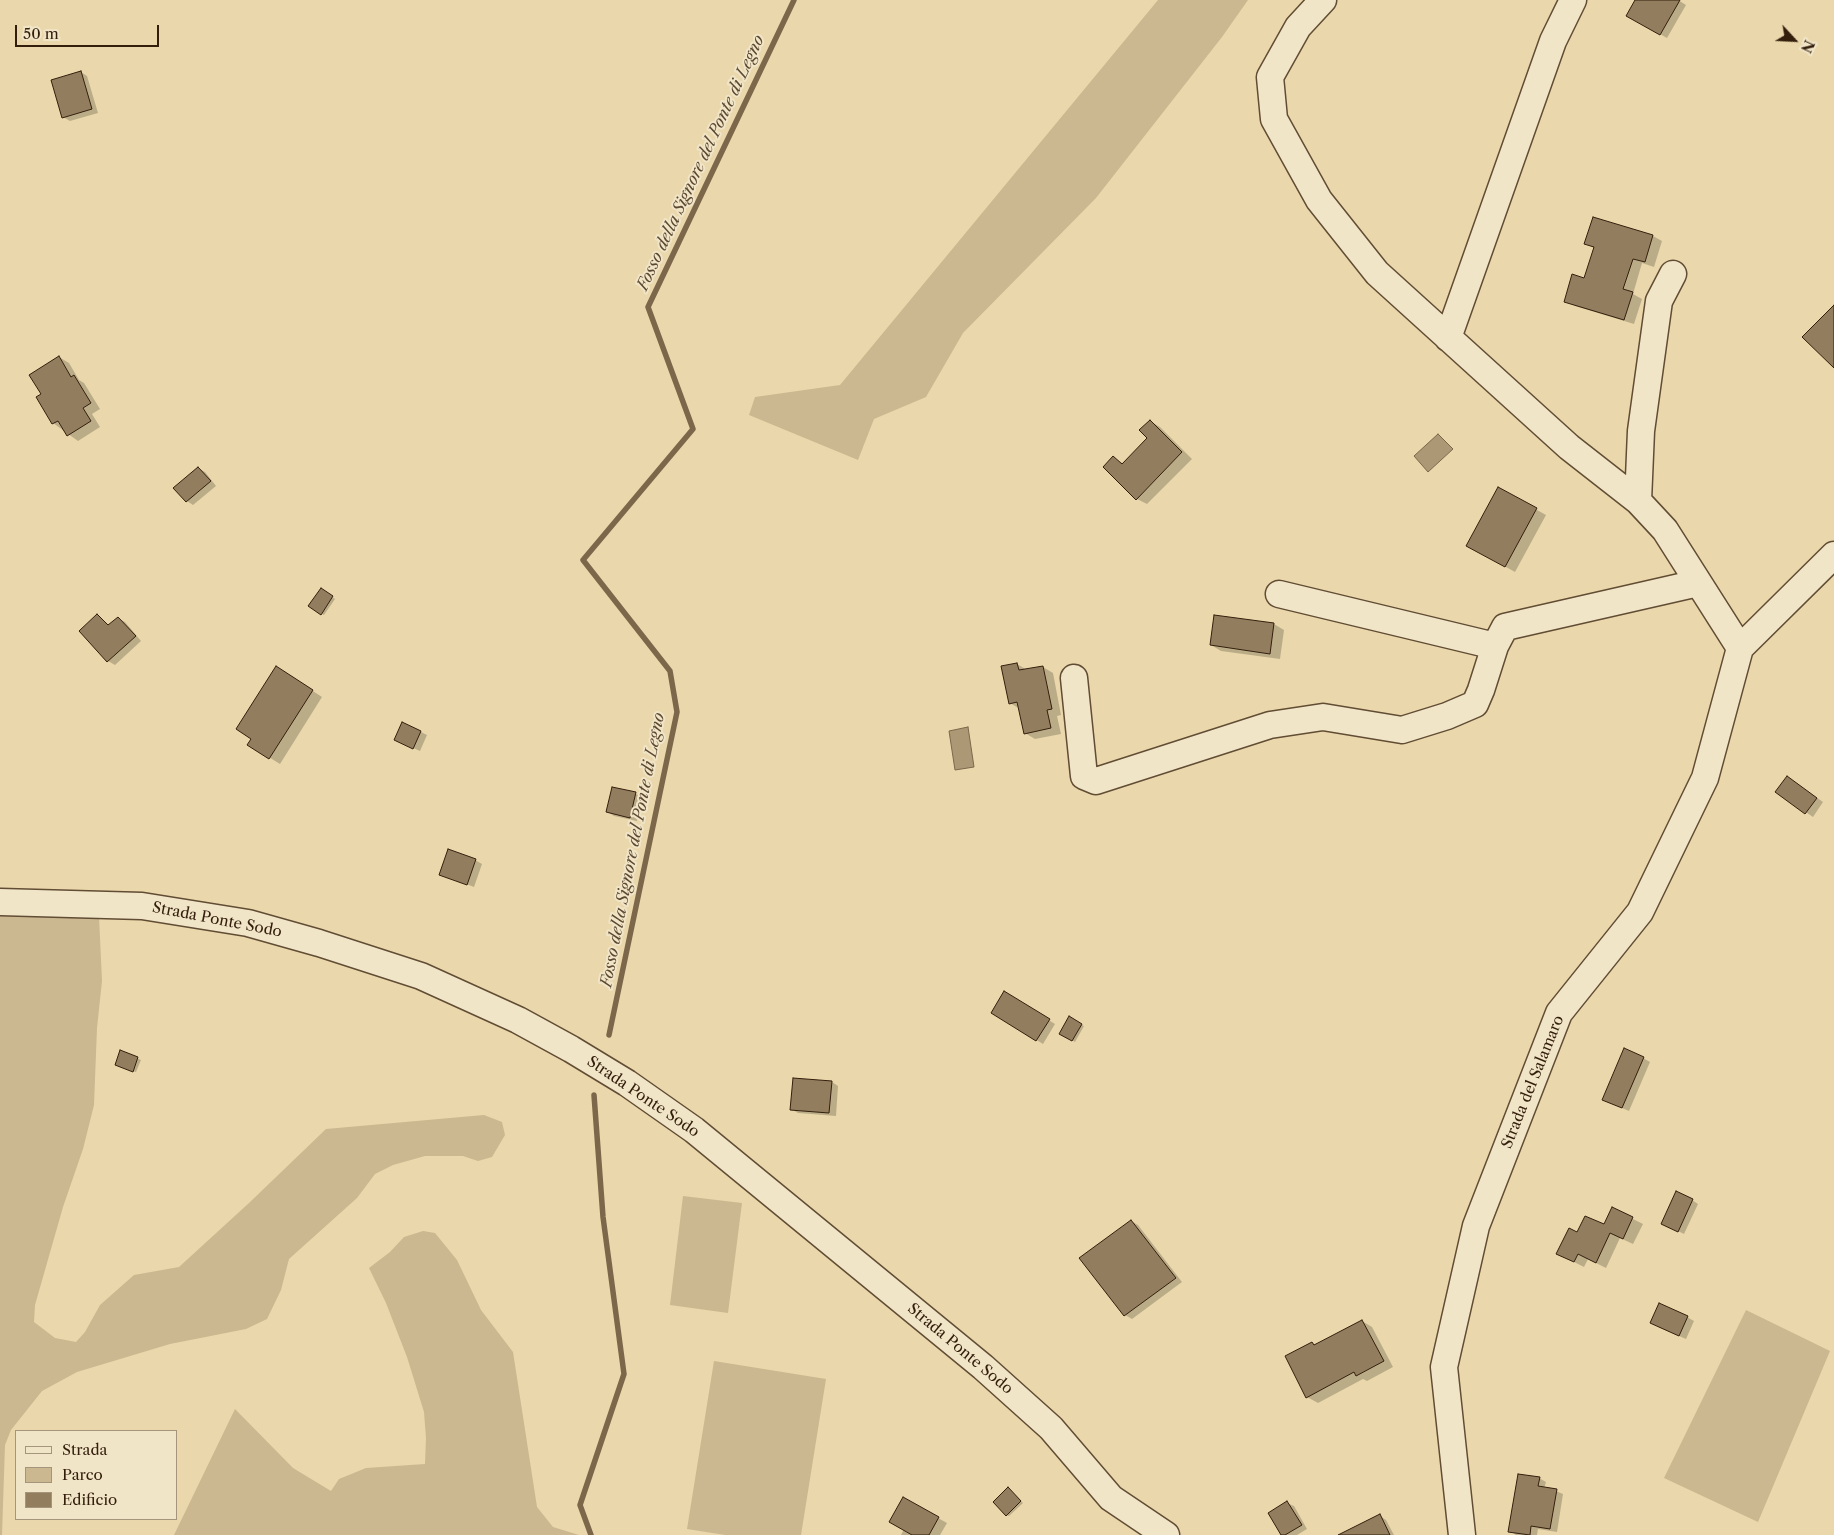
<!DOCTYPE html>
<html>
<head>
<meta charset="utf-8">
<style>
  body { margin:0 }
  #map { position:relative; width:1834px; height:1535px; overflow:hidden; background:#ead7ab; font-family:"Libre Caslon Text",serif }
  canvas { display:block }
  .legend { position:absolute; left:15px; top:1430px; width:162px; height:90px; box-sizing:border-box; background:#f1e5c8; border:1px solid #a5957d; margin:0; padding:6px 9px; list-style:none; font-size:15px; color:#331e0c }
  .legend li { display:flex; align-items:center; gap:10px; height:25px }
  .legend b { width:25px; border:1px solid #a5957d }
  .north { position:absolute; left:1769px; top:15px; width:50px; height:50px; -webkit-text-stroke:4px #f1e5c8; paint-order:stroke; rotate:115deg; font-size:14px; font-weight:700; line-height:20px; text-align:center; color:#331e0c }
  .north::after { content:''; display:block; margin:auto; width:18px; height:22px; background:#331e0c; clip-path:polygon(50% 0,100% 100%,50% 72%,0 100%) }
  .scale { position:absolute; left:15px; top:25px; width:144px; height:22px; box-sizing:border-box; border:2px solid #331e0c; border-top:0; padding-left:6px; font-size:15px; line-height:18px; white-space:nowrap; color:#331e0c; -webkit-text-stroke:4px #f1e5c8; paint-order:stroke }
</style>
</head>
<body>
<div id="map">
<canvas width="1834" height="1535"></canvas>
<ul class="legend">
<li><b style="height:6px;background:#f1e5c8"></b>Strada</li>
<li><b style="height:14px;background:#cbb890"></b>Parco</li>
<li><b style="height:14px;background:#927e5f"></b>Edificio</li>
</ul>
<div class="north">N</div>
<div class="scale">50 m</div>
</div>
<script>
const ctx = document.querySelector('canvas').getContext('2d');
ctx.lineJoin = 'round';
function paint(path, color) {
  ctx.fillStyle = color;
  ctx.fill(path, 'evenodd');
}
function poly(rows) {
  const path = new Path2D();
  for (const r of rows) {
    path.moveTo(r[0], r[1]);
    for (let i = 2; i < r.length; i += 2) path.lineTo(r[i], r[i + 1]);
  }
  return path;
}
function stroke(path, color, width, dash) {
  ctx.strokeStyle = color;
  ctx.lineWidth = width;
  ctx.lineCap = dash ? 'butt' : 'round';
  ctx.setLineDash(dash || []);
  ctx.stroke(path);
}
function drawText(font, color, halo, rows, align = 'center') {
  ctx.font = font + ' "Libre Caslon Text",serif';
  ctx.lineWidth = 4;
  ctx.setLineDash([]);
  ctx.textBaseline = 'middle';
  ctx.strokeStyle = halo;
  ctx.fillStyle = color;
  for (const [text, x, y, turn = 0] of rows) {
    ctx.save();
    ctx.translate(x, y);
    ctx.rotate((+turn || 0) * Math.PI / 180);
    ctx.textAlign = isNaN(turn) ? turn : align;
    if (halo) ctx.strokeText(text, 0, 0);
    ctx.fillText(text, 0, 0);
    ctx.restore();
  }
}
const green = poly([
  [1158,0,1248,0,1222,37,1096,198,963,333,926,397,874,419,858,460,749,415,755,397,840,385],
  [0,913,99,916,102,981,97,1028,94,1105,83,1149,63,1207,35,1305,34,1322,55,1338,76,1342,85,1332,100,1305,134,1275,179,1267,249,1203,326,1129,484,1115,502,1122,505,1135,492,1157,478,1161,463,1156,425,1156,393,1165,375,1174,357,1198,289,1259,281,1290,267,1319,246,1329,170,1344,77,1372,42,1391,11,1430,5,1445,2,1535,0,1535],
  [683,1196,742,1203,728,1313,670,1305],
  [423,1231,435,1233,457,1260,481,1310,513,1352,537,1507,553,1527,579,1535,174,1535,235,1409,293,1468,331,1491,339,1479,366,1468,425,1464,426,1438,424,1412,407,1357,386,1303,369,1268,390,1252,404,1237],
  [1746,1310,1830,1351,1758,1522,1664,1478],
  [714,1361,826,1379,801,1535,725,1535,687,1529]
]);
const water = poly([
  [1438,434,1453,449,1428,472,1414,456,1438,434],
  [968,727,974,767,955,770,949,731,968,727]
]);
const shadow = poly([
  [1637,0,1678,0,1686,5,1667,38,1628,16],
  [81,72,87,76,98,113,70,121,63,117],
  [1594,218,1653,236,1662,241,1654,267,1642,263,1633,294,1642,299,1634,324,1575,306,1566,301,1585,279,1594,248,1586,244],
  [59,357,69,363,79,380,84,383,100,409,92,414,100,427,78,441,53,423,43,395],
  [1150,421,1160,427,1192,459,1147,504,1137,499,1114,458,1124,464,1149,438],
  [198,468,205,472,216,486,193,505,187,501],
  [1499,489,1546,515,1515,572,1468,546],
  [321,589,335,599,324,615,310,606],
  [97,615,110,626,118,618,125,622,141,641,115,665,108,661,81,631],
  [1215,616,1274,624,1284,630,1280,659,1221,651,1211,645],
  [1017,664,1027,670,1043,667,1053,673,1061,715,1057,716,1061,734,1035,739,1025,733,1020,709,1010,703],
  [287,674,322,697,280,764,249,745],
  [421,732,427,735,420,751,402,743],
  [1793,781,1823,802,1813,817,1776,792],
  [613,788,636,794,642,797,637,821,614,816,608,812],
  [475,860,482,864,474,887,440,874],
  [1005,993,1055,1024,1043,1044,993,1013],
  [1069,1018,1084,1026,1075,1042,1060,1033],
  [121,1052,141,1060,136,1072,119,1066],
  [1643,1058,1650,1062,1629,1111,1610,1103],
  [832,1082,838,1086,836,1116,798,1113,791,1109],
  [1692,1200,1698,1204,1684,1234,1670,1227],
  [1613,1209,1643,1224,1633,1244,1620,1238,1606,1268,1588,1259,1584,1267,1558,1254,1578,1233,1605,1226],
  [1131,1221,1138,1225,1182,1282,1132,1319,1125,1315,1081,1258],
  [1687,1317,1694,1321,1686,1339,1658,1327],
  [1362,1321,1372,1327,1393,1367,1367,1381,1363,1379,1318,1403,1307,1397,1312,1343,1317,1346],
  [1539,1478,1546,1482,1544,1489,1556,1491,1563,1494,1557,1532,1538,1529,1537,1535,1516,1535,1510,1531],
  [1009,1489,1023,1503,1009,1516,1006,1515],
  [904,1499,947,1523,940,1535,901,1535,904,1529],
  [1287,1503,1294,1506,1307,1529,1297,1535,1282,1535],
  [1380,1516,1386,1520,1394,1535,1348,1535]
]);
const stream = poly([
  [609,1035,677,712,670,671,583,560,693,429,648,307,794,0],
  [591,1535,580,1505,624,1374,603,1217,594,1095]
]);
const building = poly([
  [1635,0,1680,0,1660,35,1626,16,1635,0],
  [81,71,92,109,62,118,51,80,81,71],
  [1593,217,1653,235,1645,262,1633,259,1623,289,1633,292,1624,320,1564,302,1572,274,1584,278,1594,247,1584,244,1593,217],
  [1834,305,1834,368,1802,337,1834,305],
  [59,356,71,377,74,375,91,403,83,408,91,421,67,436,58,421,52,424,36,397,41,394,29,375,59,356],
  [1150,420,1182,452,1136,500,1103,467,1113,456,1122,464,1147,438,1139,430,1150,420],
  [198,467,211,481,186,502,173,488,198,467],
  [1498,487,1537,508,1505,567,1466,546,1498,487],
  [321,588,333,596,321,615,308,606,321,588],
  [97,614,108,625,118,617,136,636,107,662,79,631,97,614],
  [1214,615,1274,623,1270,654,1210,645,1214,615],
  [1017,663,1019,670,1043,666,1052,709,1047,710,1051,728,1024,734,1017,702,1009,704,1001,666,1017,663],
  [276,666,313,690,269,759,247,745,251,739,236,729,276,666],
  [402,722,421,731,413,749,394,740,402,722],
  [1787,776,1817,798,1805,814,1775,792,1787,776],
  [612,787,636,792,630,818,606,812,612,787],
  [448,849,476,859,467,885,439,875,448,849],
  [1004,991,1050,1019,1036,1041,991,1013,1004,991],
  [1069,1016,1082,1024,1072,1041,1059,1034,1069,1016],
  [1624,1048,1644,1057,1622,1108,1602,1100,1624,1048],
  [120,1050,138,1057,133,1072,115,1065,120,1050],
  [793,1078,832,1081,829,1113,790,1110,793,1078],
  [1676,1191,1693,1199,1678,1232,1661,1224,1676,1191],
  [1612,1207,1633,1217,1623,1239,1610,1233,1596,1263,1578,1254,1574,1262,1556,1254,1569,1228,1577,1232,1585,1216,1604,1224,1612,1207],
  [1131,1220,1176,1278,1124,1316,1079,1258,1131,1220],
  [1659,1303,1688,1316,1679,1336,1650,1323,1659,1303],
  [1362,1320,1384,1361,1356,1376,1354,1372,1306,1398,1285,1356,1312,1342,1314,1345,1362,1320],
  [1518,1474,1540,1477,1538,1486,1557,1489,1550,1529,1531,1526,1530,1535,1508,1532,1518,1474],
  [1008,1487,1021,1501,1006,1516,993,1502,1008,1487],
  [903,1497,939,1517,929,1535,912,1535,889,1522,903,1497],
  [1287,1501,1302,1525,1285,1535,1281,1535,1268,1513,1287,1501],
  [1380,1514,1390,1535,1338,1535,1380,1514]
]);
const minor = poly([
  [1323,0,1298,27,1270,77,1274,119,1319,200,1377,273,1569,447,1638,501],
  [1673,274,1659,301,1641,431,1638,501,1665,530,1740,648],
  [1448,338,1553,41,1573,0],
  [1279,594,1495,646],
  [1074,678,1084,776,1096,781,1270,725,1323,717,1402,730,1447,716,1475,704,1481,690,1495,646,1505,627,1698,583],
  [0,902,142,906,248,923,319,943,421,976,518,1020,571,1049,627,1083,694,1130,983,1367,1051,1428,1111,1498,1166,1535],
  [1462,1535,1444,1367,1476,1226,1559,1013,1640,912,1705,778,1740,648,1834,555]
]);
const streetNames = [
  ["Strada Ponte Sodo",217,920,11],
  ["Strada del Salamaro",1533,1082,-68],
  ["Strada Ponte Sodo",643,1097,34],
  ["Strada Ponte Sodo",960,1349,40]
];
const waterNames = [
  ["Fosso della Signore del Ponte di Legno",701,163,-65],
  ["Fosso della Signore del Ponte di Legno",633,850,-79]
];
paint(green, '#cbb890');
paint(water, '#ac9875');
stroke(water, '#7c674b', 1);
paint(shadow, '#0003');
stroke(stream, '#7c674b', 5.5);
paint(building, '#927e5f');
stroke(building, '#331e0c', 1);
stroke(minor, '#614c34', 29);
stroke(minor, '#f1e5c8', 26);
drawText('15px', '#331e0c', '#f1e5c8', streetNames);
drawText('italic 16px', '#5d4931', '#f1e5c8', waterNames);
</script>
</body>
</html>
